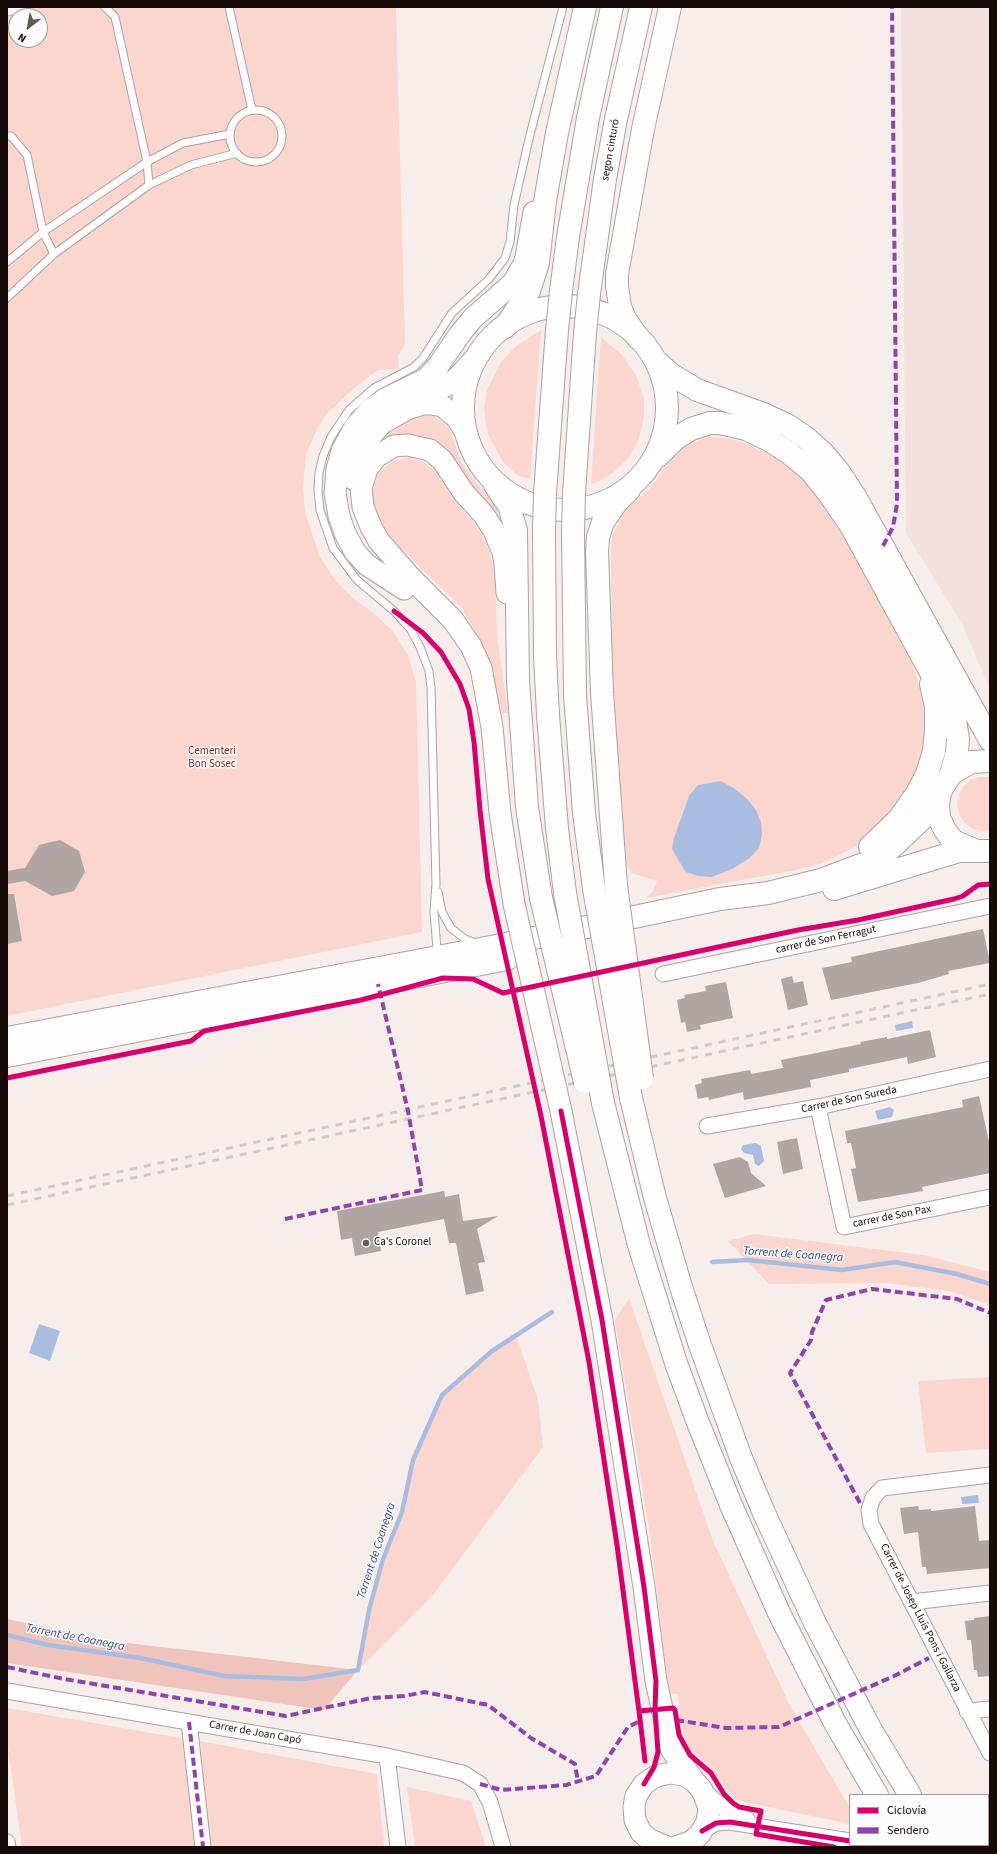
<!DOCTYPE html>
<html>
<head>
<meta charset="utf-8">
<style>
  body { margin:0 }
  #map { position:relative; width:997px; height:1854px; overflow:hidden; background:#f7eeec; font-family:"Source Sans 3",sans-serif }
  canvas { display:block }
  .frame { position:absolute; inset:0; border:8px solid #170b09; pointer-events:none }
  .legend { position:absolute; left:849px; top:1794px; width:140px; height:52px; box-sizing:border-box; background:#fcfcfc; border:1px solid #a09c9b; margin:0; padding:5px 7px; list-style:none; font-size:12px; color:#170b09 }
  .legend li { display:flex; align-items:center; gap:8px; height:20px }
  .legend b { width:20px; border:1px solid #a09c9b }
  .north { position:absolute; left:8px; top:8px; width:40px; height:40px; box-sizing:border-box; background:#fcfcfc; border:1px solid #a09c9b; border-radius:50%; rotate:211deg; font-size:11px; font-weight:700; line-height:16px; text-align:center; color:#170b09 }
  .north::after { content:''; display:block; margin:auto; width:14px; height:18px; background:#655a58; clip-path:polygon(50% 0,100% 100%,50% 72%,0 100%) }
</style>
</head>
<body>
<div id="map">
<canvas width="997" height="1854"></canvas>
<div class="frame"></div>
<ul class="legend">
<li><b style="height:5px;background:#d6006c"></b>Ciclovía</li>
<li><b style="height:5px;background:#8e44ad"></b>Sendero</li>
</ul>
<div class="north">N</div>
</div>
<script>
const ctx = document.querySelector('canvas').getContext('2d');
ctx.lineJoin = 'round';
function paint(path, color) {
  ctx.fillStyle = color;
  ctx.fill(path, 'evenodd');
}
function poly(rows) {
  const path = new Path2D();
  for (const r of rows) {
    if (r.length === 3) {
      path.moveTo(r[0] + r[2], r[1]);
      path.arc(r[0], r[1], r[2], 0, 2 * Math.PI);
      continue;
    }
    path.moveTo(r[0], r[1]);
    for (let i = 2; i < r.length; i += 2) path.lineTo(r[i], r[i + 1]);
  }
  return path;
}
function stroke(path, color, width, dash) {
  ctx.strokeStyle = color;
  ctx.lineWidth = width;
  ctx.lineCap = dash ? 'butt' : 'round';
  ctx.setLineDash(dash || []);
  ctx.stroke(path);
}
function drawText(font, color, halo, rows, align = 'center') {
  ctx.font = font + ' "Source Sans 3",sans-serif';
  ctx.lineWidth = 3;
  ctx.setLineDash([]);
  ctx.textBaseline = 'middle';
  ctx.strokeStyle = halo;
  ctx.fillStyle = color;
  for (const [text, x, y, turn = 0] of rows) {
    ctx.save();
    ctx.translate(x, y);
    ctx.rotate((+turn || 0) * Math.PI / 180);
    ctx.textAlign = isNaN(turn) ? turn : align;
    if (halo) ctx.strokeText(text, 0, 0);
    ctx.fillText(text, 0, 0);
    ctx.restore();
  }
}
const built = poly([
  [901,7,990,7,990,689,962,624,906,533]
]);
const green = poly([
  [7,7,396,7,405,346,398,355,399,369,378,370,355,387,326,415,315,433,306,455,303,486,305,513,320,557,336,581,354,599,372,612,392,630,408,655,416,682,422,932,7,1016],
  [16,16,40,16,40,40,16,40],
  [541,330,530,479,517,475,503,462,489,436,486,427,484,408,487,390,501,362,516,346],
  [601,337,621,354,636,375,644,398,644,419,638,441,628,458,614,472,598,482,591,484],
  [424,415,435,417,448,426,463,465,476,483,495,505,503,529,458,467,374,443,377,439,404,420],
  [708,437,732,439,745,443,770,455,795,472,819,498,856,558,910,657,925,703,926,736,919,768,901,802,873,833,855,847,823,863,801,869,646,898,653,891,657,881,631,873,624,857,616,744,612,660,611,559,612,537,622,514,651,487,672,458,690,443],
  [409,457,422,461,434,470,450,494,479,530,490,551,495,576,497,635,508,713,502,713,488,660,475,631,461,607,401,549,386,532,377,516,372,500,373,489,378,474,391,462],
  [979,777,990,777,989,831,980,831,971,828,964,822,959,814,957,804,959,795,963,787,970,780],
  [754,1234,923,1255,990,1272,990,1305,949,1291,886,1283,769,1284,728,1241],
  [629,1298,713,1541,791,1708,850,1808,850,1824,735,1800,708,1765,690,1750,681,1726,678,1694,669,1693,650,1535,615,1320],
  [516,1335,538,1400,543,1447,433,1595,358,1670,369,1610,383,1559,402,1512,413,1460,442,1395,492,1351],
  [990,1377,990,1449,926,1453,918,1381],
  [7,1708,187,1739,197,1847,22,1847,7,1741],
  [200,1741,377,1774,384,1847,209,1847],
  [407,1787,471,1801,486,1847,415,1847]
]);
const forest = poly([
  [7,1619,110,1641,358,1670,324,1710,7,1663]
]);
const water = poly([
  [721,781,735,789,747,799,756,810,761,822,762,835,759,848,750,858,732,869,712,877,698,876,686,872,679,861,672,849,674,838,689,796,698,785],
  [912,1021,913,1028,896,1031,895,1025],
  [890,1107,894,1110,892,1117,878,1120,875,1111],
  [756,1143,761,1146,764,1161,759,1166,755,1164,753,1155,744,1153,741,1149,743,1145],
  [39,1324,60,1331,50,1361,29,1353],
  [978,1495,979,1503,962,1504,961,1497]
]);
const stream = poly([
  [712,1262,748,1260,842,1270,895,1262,957,1274,990,1284],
  [7,1635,48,1645,140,1658,225,1676,303,1679,358,1670,369,1610,383,1559,402,1512,413,1460,442,1395,492,1351,552,1312]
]);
const building = poly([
  [60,840,79,851,85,872,74,891,52,896,25,881,7,884,7,871,25,868,39,845],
  [7,894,14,894,22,941,7,944],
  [983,929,990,963,948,971,949,974,918,983,831,1000,822,968,852,962,851,957],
  [792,976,794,983,803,981,808,1005,788,1010,781,979],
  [726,982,733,1018,700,1025,701,1029,687,1032,685,1022,681,1023,677,1000,685,998,684,995,706,991,705,986],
  [930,1030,936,1057,908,1064,907,1057,849,1069,849,1072,810,1080,811,1087,744,1100,743,1092,709,1100,708,1097,698,1099,695,1085,702,1083,701,1079,750,1070,751,1074,783,1068,781,1060,861,1044,860,1042,887,1037,887,1039],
  [979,1096,990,1146,990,1173,922,1187,923,1191,858,1202,851,1169,856,1168,851,1143,847,1143,845,1131,963,1107,962,1100],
  [797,1138,803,1169,783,1174,777,1142],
  [740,1157,748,1162,751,1173,766,1186,725,1198,713,1164],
  [444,1191,445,1197,459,1194,463,1221,498,1216,477,1229,485,1262,478,1263,484,1291,466,1295,456,1243,449,1243,444,1219,378,1232,381,1251,355,1256,352,1238,341,1240,337,1211],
  [918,1506,919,1510,931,1509,931,1511,975,1506,979,1541,990,1540,990,1568,927,1574,926,1567,922,1567,918,1532,904,1534,900,1508],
  [990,1616,990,1676,978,1677,977,1670,974,1670,971,1640,967,1640,965,1621,974,1620,974,1618]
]);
const lane = poly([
  [105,7,115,17,147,162,149,185],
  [229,7,252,110],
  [7,12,27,7],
  [256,136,26],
  [7,136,11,136,27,155,43,232,54,254],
  [7,262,43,232,147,162,183,143,230,134],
  [7,298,54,254,149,185,191,165,237,153],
  [438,892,442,912,451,928,465,939,475,943],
  [434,955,437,949,434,912,436,884,431,688,429,671,420,647,411,630,394,611,357,580,333,548,320,510,318,491,319,473,323,456,331,437,349,410,374,388,414,367,423,358,452,313,489,279,505,258,510,242,514,205,529,139,563,7]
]);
const street = poly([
  [663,974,990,906],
  [818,1107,844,1227,990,1197],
  [707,1126,818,1107,990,1069],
  [990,1475,882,1488,873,1498,869,1510,871,1524,990,1753],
  [912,1602,990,1593],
  [7,1691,387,1756,463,1773,480,1784,490,1802,503,1847],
  [967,1711,990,1709],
  [189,1722,203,1847],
  [387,1756,398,1847],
  [704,1791,728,1812,747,1819],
  [702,1831,716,1823,730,1822,850,1841],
  [988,1832,990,1832],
  [7,1842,8,1847]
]);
const secondary = poly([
  [409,397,446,386,457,378,480,353],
  [353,479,358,457,370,437,382,423,407,409,423,404,431,404,442,406,456,417,465,431],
  [404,589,367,565,355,552,345,533,339,516,335,493,337,469,342,451,355,427,370,410,385,399,426,379,438,366,460,334,473,318,513,283,525,262,534,212],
  [507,593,505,564,503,552,494,531,484,515,464,493,442,460,430,450,408,445,394,446,376,457,367,469,361,488,363,507,371,527,379,541,411,578,453,620,471,646,481,668,492,727,500,813,514,904],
  [561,1111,602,1320,644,1587,656,1681,671,1749,694,1781],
  [667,1847,650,1840,641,1832,635,1820,634,1807,636,1796,644,1784,656,1776,671,1773,684,1775,694,1781,702,1790,709,1808,707,1822,700,1834,692,1841,676,1847]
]);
const primary = poly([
  [565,408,102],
  [656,361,672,375,697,390,761,413,787,425,805,437,823,453,839,472,856,498,990,740],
  [658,456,675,439,691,429,710,423,720,423,746,429,769,440,789,453,810,470,830,495,851,526,952,711,955,720,958,739,957,752,951,774],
  [940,792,938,805,939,818,945,830,953,841,977,851],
  [870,847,899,819,917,793,927,774,934,751,936,729,936,706,931,684],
  [834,889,959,851,990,851],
  [7,1038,491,947,720,899,768,893,821,880,866,863,888,851,925,816,951,774,971,762,990,761],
  [7,1056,507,959]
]);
const highway = poly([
  [561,291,568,237,588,118,612,7],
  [589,294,605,179,616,119,641,7],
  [505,327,529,291,538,263,545,201,557,133,585,7],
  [638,338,624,317,620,306,617,286,617,274,643,129,670,7],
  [495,485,509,506,516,530,518,680,527,807,541,898],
  [545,493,557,330],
  [574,493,585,333],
  [544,532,545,656,548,715,557,828,565,893],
  [573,533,575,695,584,813,594,889],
  [616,885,602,693,597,552,598,537,603,522,616,503,629,490],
  [631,1098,655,1198,681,1287,700,1345,741,1458,764,1513,815,1623,871,1730,910,1795],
  [603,1103,639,1245,676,1363,697,1420,731,1505,780,1615,835,1723,877,1795],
  [906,1845,907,1847],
  [940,1845,942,1847]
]);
const rail = poly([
  [7,1196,990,984],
  [7,1205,990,994]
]);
const secondaryBridge = poly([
  [514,904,561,1111]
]);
const highwayBridge = poly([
  [557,330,561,291],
  [585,333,589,294],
  [544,532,545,493],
  [573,533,574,493],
  [616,885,642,1078],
  [594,889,631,1098],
  [565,893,603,1103],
  [541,898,585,1082]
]);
const quiet = poly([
  [883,546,893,527,897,504,892,7],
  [285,1219,422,1190,408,1111,378,984],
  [860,1503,790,1373,811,1340,812,1332,826,1300,872,1289,957,1299,990,1313],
  [7,1667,64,1679,286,1716,371,1698,404,1696,425,1692,488,1705,531,1738,575,1764,578,1782],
  [676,1720,726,1728,779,1727,894,1676,929,1658],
  [189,1722,203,1847],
  [480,1784,501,1790,566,1785,596,1776,628,1727,640,1721]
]);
const cycleway = poly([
  [394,611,423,633,441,652,460,684,469,709,474,742,480,810,488,879,541,1116,589,1362,617,1545,639,1711,673,1708,675,1710,679,1735,690,1755,711,1773,724,1794,733,1803,739,1807,761,1811,756,1834,834,1847],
  [7,1078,191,1041,204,1031,361,1000,443,978,473,979,503,993,798,930,858,920,954,899,963,896,978,885,990,884],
  [561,1111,602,1320,644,1587,656,1681,655,1709,658,1752,654,1767,644,1784],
  [639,1711,645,1761],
  [702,1831,716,1823,730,1822,850,1841]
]);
const markers = [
  [366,1243,4,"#655a58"]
];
const streetNames = [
  ["segon cinturó",611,150,-80],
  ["carrer de Son Ferragut",826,940,-12],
  ["Carrer de Son Sureda",849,1100,-12],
  ["carrer de Son Pax",892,1217,-11],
  ["Carrer de Josep Lluís Pons i Gallarza",920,1618,63],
  ["Carrer de Joan Capó",255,1733,10]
];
const parkNames = [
  ["Cementeri",212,752],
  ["Bon Sosec",212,765]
];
const poiNames = [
  ["Ca's Coronel",374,1243]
];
const waterNames = [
  ["Torrent de Coanegra",793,1255,4],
  ["Torrent de Coanegra",377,1551,-72],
  ["Torrent de Coanegra",75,1638,11]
];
paint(built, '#f4e1de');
paint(green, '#fad6cf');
paint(forest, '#eec4bd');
paint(water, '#abbce1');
stroke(stream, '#abbce1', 4.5);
paint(building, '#b0a5a3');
stroke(lane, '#aca2a0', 9);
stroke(street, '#aca2a0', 17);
stroke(secondary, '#aca2a0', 23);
stroke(primary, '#aca2a0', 24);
stroke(highway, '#aca2a0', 24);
stroke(lane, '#fefcfc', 7);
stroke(street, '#fefcfc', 15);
stroke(secondary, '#fefcfc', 21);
stroke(primary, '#fefcfc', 22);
stroke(highway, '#fefcfc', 22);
stroke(rail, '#cecbca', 3, [7, 7]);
stroke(secondaryBridge, '#aca2a0', 23, []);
stroke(highwayBridge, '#aca2a0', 24, []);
stroke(secondaryBridge, '#fefcfc', 21);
stroke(highwayBridge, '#fefcfc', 22);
stroke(quiet, '#8e44ad', 4, [8, 4]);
stroke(cycleway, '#d6006c', 5);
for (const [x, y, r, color] of markers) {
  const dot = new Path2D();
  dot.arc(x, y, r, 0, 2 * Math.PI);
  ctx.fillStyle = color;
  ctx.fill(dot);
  stroke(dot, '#fcfcfc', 1.5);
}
drawText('11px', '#170b09', '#fcfcfc', streetNames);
drawText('11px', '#79291e', '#fcfcfc', parkNames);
drawText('11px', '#170b09', '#fcfcfc', poiNames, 'left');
drawText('italic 12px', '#2a4a8b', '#fcfcfc', waterNames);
</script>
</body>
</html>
